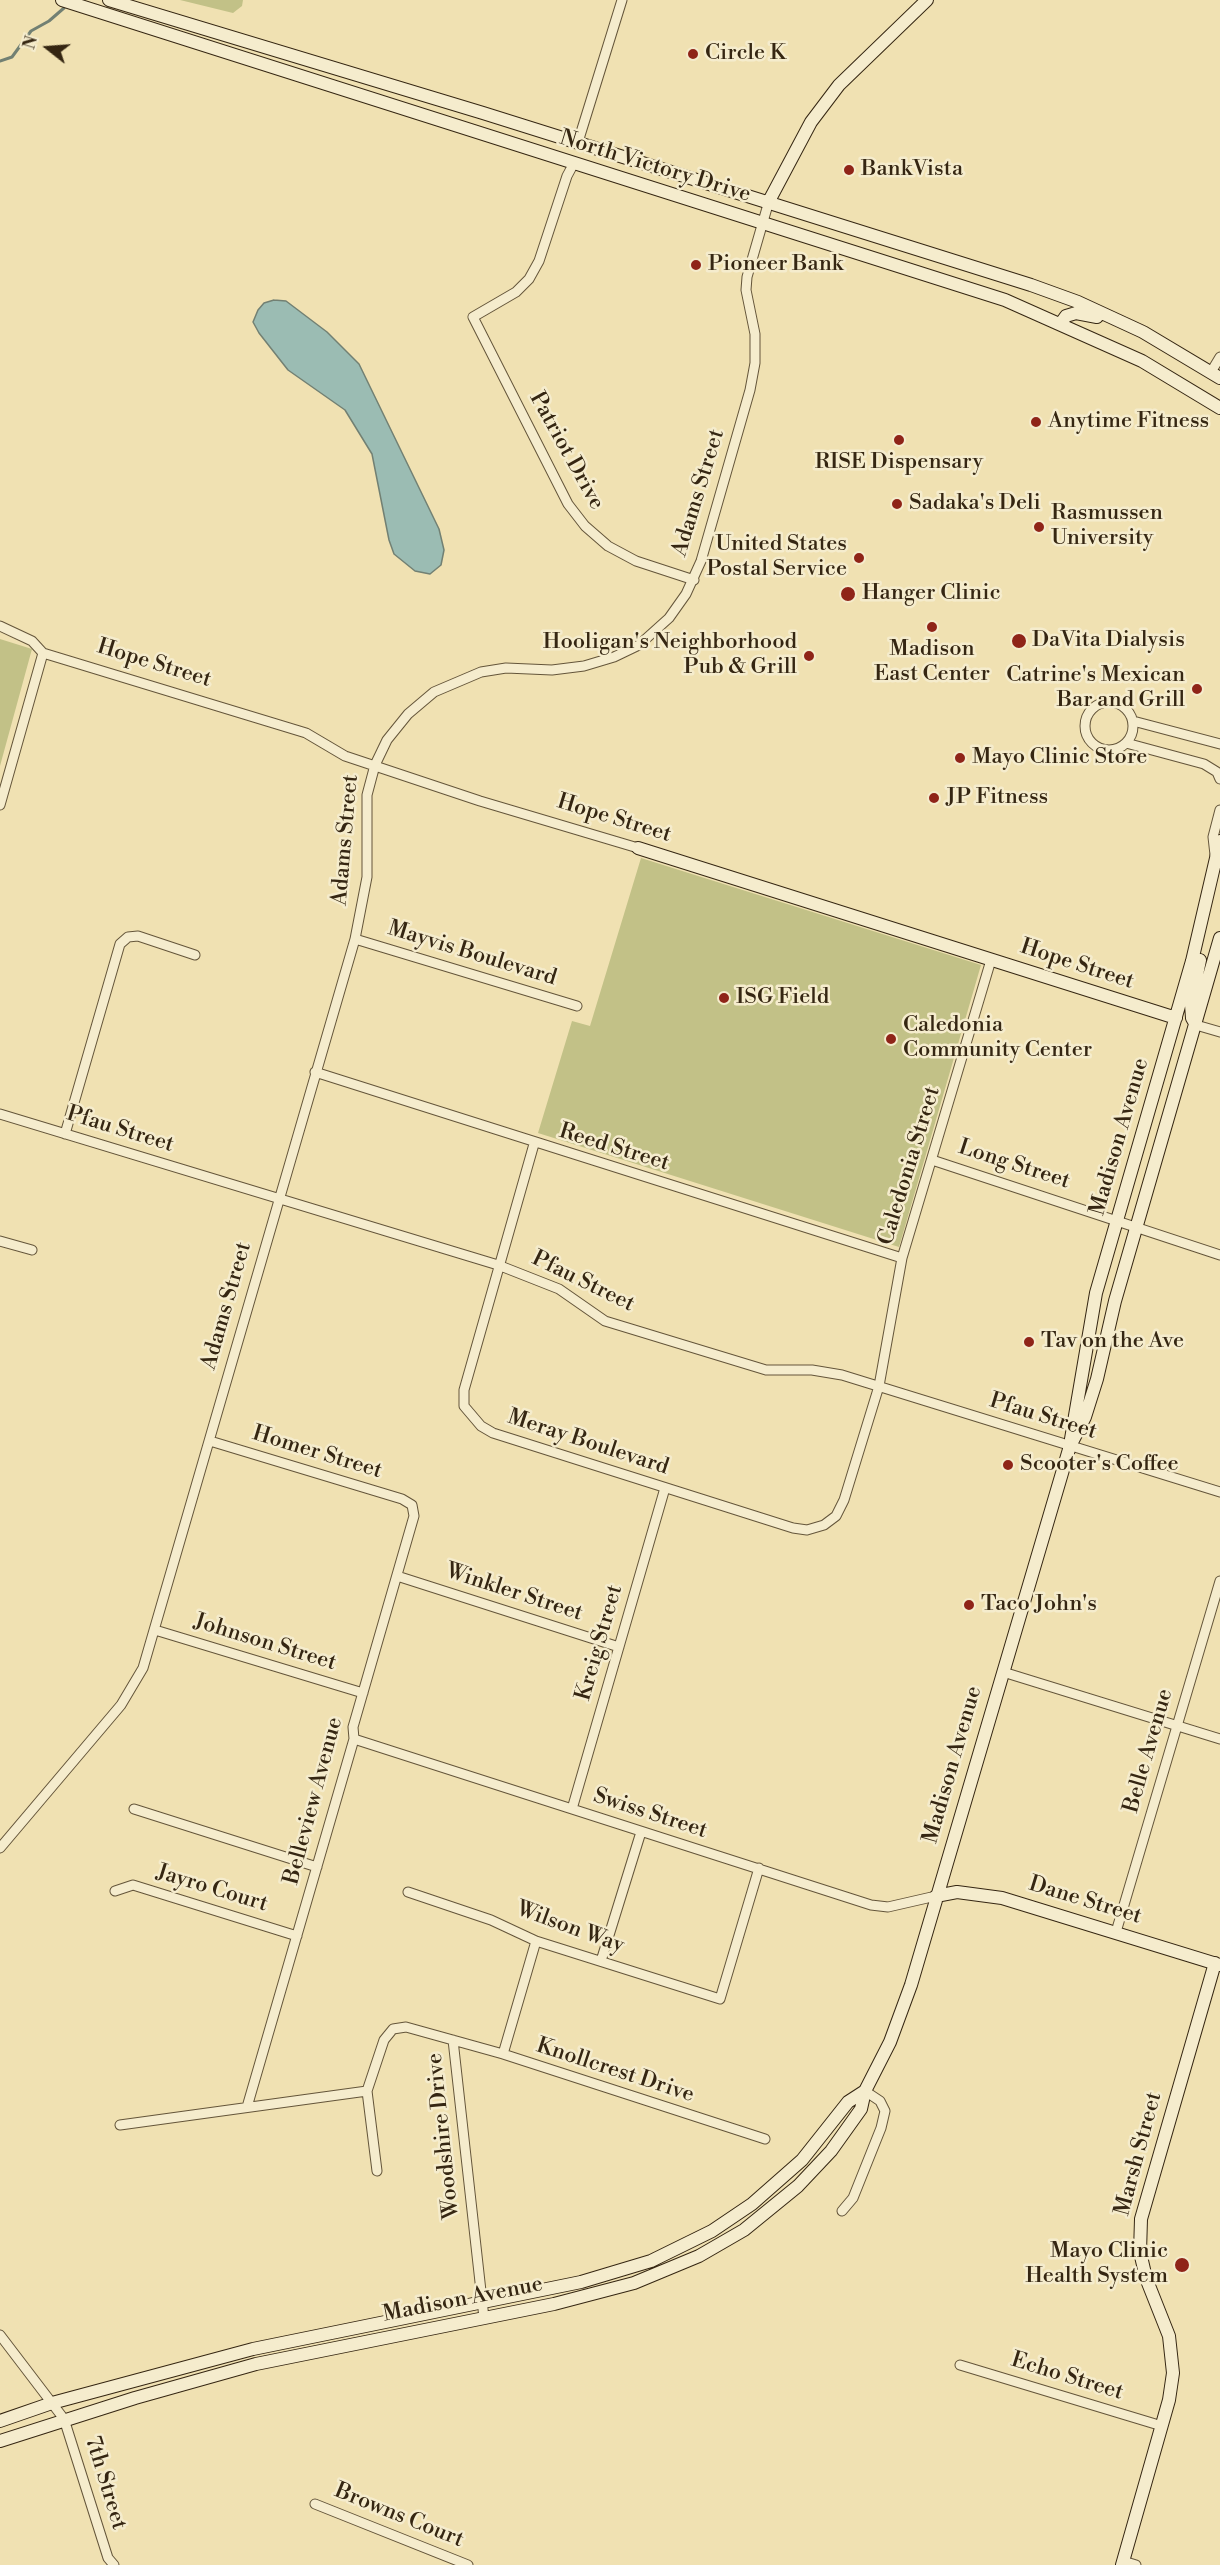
<!DOCTYPE html>
<html>
<head>
<meta charset="utf-8">
<style>
  body { margin:0 }
  #map { position:relative; width:1220px; height:2565px; overflow:hidden; background:#f0e1b2; font-family:"Libre Bodoni",serif }
  canvas { display:block }
  .north { position:absolute; left:18px; top:18px; width:60px; height:60px; -webkit-text-stroke:4px #f5eccd; paint-order:stroke; rotate:287deg; font-size:16px; font-weight:700; line-height:24px; text-align:center; color:#352612 }
  .north::after { content:''; display:block; margin:auto; width:21px; height:27px; background:#352612; clip-path:polygon(50% 0,100% 100%,50% 72%,0 100%) }
</style>
</head>
<body>
<div id="map">
<canvas width="1220" height="2565"></canvas>
<div class="north">N</div>
</div>
<script>
const ctx = document.querySelector('canvas').getContext('2d');
ctx.lineJoin = 'round';
function paint(path, color) {
  ctx.fillStyle = color;
  ctx.fill(path, 'evenodd');
}
function poly(rows) {
  const path = new Path2D();
  for (const r of rows) {
    if (r.length === 3) {
      path.moveTo(r[0] + r[2], r[1]);
      path.arc(r[0], r[1], r[2], 0, 2 * Math.PI);
      continue;
    }
    path.moveTo(r[0], r[1]);
    for (let i = 2; i < r.length; i += 2) path.lineTo(r[i], r[i + 1]);
  }
  return path;
}
function stroke(path, color, width, dash) {
  ctx.strokeStyle = color;
  ctx.lineWidth = width;
  ctx.lineCap = dash ? 'butt' : 'round';
  ctx.setLineDash(dash || []);
  ctx.stroke(path);
}
function drawText(font, color, halo, rows, align = 'center') {
  ctx.font = font + ' "Libre Bodoni",serif';
  ctx.lineWidth = 5;
  ctx.setLineDash([]);
  ctx.textBaseline = 'middle';
  ctx.strokeStyle = halo;
  ctx.fillStyle = color;
  for (const [text, x, y, turn = 0] of rows) {
    ctx.save();
    ctx.translate(x, y);
    ctx.rotate((+turn || 0) * Math.PI / 180);
    ctx.textAlign = isNaN(turn) ? turn : align;
    if (halo) ctx.strokeText(text, 0, 0);
    ctx.fillText(text, 0, 0);
    ctx.restore();
  }
}
const green = poly([
  [180,0,243,0,242,6,233,13],
  [0,639,32,649,0,766],
  [641,858,981,965,899,1247,538,1133,572,1021,590,1026]
]);
const water = poly([
  [274,300,286,301,327,332,359,364,439,529,444,550,441,565,430,574,415,571,394,554,389,540,372,454,345,410,288,370,259,333,253,322,258,310,264,303,274,300]
]);
const stream = poly([
  [0,61,12,57,31,31,49,21,64,8]
]);
const street = poly([
  [578,142,622,0],
  [574,163,567,176,539,261,529,279,516,292,473,317,568,504,585,526,608,546,636,561,694,580],
  [1211,372,1220,357],
  [0,626,32,641,43,653,0,805],
  [43,653,306,733,345,756,480,801,638,848],
  [1109,726,24],
  [1133,721,1220,744],
  [1126,743,1204,764,1217,772,1220,779],
  [1215,855,1213,837,1220,810],
  [355,939,577,1006],
  [1196,1025,1220,1032],
  [315,1072,902,1258],
  [0,1114,498,1265,559,1289,605,1321,766,1370,812,1370,842,1375,1220,1492],
  [65,1134,120,944,128,937,138,936,195,955],
  [534,1144,464,1390,464,1406,481,1426,493,1433,793,1528,807,1530,824,1525,836,1516,844,1500,879,1386,902,1258,991,960],
  [932,1160,1220,1255],
  [0,1241,32,1250],
  [210,1441,402,1499,412,1505,414,1516,353,1727,354,1739,247,2107],
  [397,1576,619,1647],
  [155,1630,363,1693],
  [1003,1672,1220,1739],
  [354,1739,871,1905,888,1907,936,1896],
  [134,1809,317,1867],
  [572,1809,665,1488],
  [0,1848,121,1705,143,1668,355,939,367,877,367,795,375,765,387,740,408,714,434,692,481,672,506,668,552,670,584,666,614,657,639,645,669,618,686,594,701,561,750,390,755,363,755,334,746,290,747,277,769,201],
  [115,1891,133,1885,297,1936],
  [408,1892,491,1920,536,1941,720,1999,759,1868],
  [1116,1932,1220,1581],
  [601,1961,641,1832],
  [453,2040,484,2318],
  [503,2054,536,1941],
  [120,2125,367,2091],
  [377,2171,367,2091,384,2040,393,2029,406,2027,503,2054,765,2139],
  [842,2211,853,2198,881,2128,885,2111,880,2101,865,2091],
  [0,2335,64,2419,108,2558,114,2565],
  [960,2365,1162,2426],
  [315,2504,468,2565],
  [1123,2561,1136,2565]
]);
const secondary = poly([
  [62,0,1005,300,1142,361,1220,408],
  [109,0,483,113,1031,285,1078,302,1143,332,1220,378],
  [769,201,811,122,839,85,927,0],
  [1061,323,1066,316,1076,313,1097,317],
  [638,848,1176,1018],
  [1196,1025,1192,1018,1191,1004,1200,960],
  [1071,1439,1096,1293,1192,961,1220,841],
  [936,1896,957,1892,1002,1898,1220,1965],
  [0,2421,52,2403,253,2349,581,2282,651,2261,712,2231,752,2204,802,2160,848,2102,865,2091],
  [0,2441,135,2398,256,2364,554,2304,634,2283,699,2256,744,2230,798,2186,831,2151,861,2109,865,2091,890,2042,911,1985,1070,1446,1085,1417,1097,1379,1115,1301,1220,938],
  [1122,2565,1169,2400,1173,2373,1169,2336,1146,2278,1140,2252,1141,2219,1215,1963]
]);
const markers = [
  [693,54,6,"#8f2418"],
  [849,170,6,"#8f2418"],
  [696,265,6,"#8f2418"],
  [1036,422,6,"#8f2418"],
  [899,440,6,"#8f2418"],
  [897,504,6,"#8f2418"],
  [1039,527,6,"#8f2418"],
  [859,558,6,"#8f2418"],
  [848,594,8,"#8f2418"],
  [932,627,6,"#8f2418"],
  [1019,641,8,"#8f2418"],
  [809,656,6,"#8f2418"],
  [1197,689,6,"#8f2418"],
  [960,758,6,"#8f2418"],
  [934,798,6,"#8f2418"],
  [724,998,6,"#8f2418"],
  [891,1039,6,"#8f2418"],
  [1029,1342,6,"#8f2418"],
  [1008,1465,6,"#8f2418"],
  [969,1605,6,"#8f2418"],
  [1182,2265,8,"#8f2418"]
];
const poiNames = [
  ["Circle K",705,54],
  ["BankVista",861,170],
  ["Pioneer Bank",708,265],
  ["Anytime Fitness",1048,422],
  ["RISE Dispensary",899,463,"center"],
  ["Sadaka's Deli",909,504],
  ["Rasmussen",1051,514],
  ["University",1051,539],
  ["United States",847,545,"right"],
  ["Postal Service",847,570,"right"],
  ["Hanger Clinic",862,594],
  ["DaVita Dialysis",1032,641],
  ["Hooligan's Neighborhood",797,643,"right"],
  ["Pub & Grill",797,668,"right"],
  ["Madison",932,650,"center"],
  ["East Center",932,675,"center"],
  ["Catrine's Mexican",1185,676,"right"],
  ["Bar and Grill",1185,701,"right"],
  ["Mayo Clinic Store",972,758],
  ["JP Fitness",946,798],
  ["ISG Field",736,998],
  ["Caledonia",903,1026],
  ["Community Center",903,1051],
  ["Tav on the Ave",1041,1342],
  ["Scooter's Coffee",1020,1465],
  ["Taco John's",981,1605],
  ["Mayo Clinic",1168,2252,"right"],
  ["Health System",1168,2277,"right"]
];
const streetNames = [
  ["North Victory Drive",655,167,17],
  ["Patriot Drive",566,451,61],
  ["Adams Street",699,493,-73],
  ["Hope Street",154,664,17],
  ["Hope Street",614,819,17],
  ["Adams Street",346,840,-85],
  ["Mayvis Boulevard",472,954,17],
  ["Hope Street",1077,965,18],
  ["Pfau Street",120,1130,17],
  ["Madison Avenue",1120,1137,-74],
  ["Reed Street",614,1148,17],
  ["Long Street",1014,1165,18],
  ["Caledonia Street",910,1166,-73],
  ["Pfau Street",583,1282,26],
  ["Adams Street",227,1306,-74],
  ["Pfau Street",1043,1417,17],
  ["Meray Boulevard",588,1443,18],
  ["Homer Street",317,1453,17],
  ["Winkler Street",514,1593,18],
  ["Johnson Street",265,1643,17],
  ["Kreig Street",600,1643,-74],
  ["Belle Avenue",1149,1751,-74],
  ["Madison Avenue",953,1765,-74],
  ["Belleview Avenue",314,1801,-75],
  ["Swiss Street",650,1814,18],
  ["Jayro Court",212,1889,17],
  ["Dane Street",1085,1901,17],
  ["Wilson Way",570,1928,20],
  ["Knollcrest Drive",615,2071,18],
  ["Woodshire Drive",444,2136,-96],
  ["Marsh Street",1139,2154,-75],
  ["Madison Avenue",463,2300,-11],
  ["Echo Street",1067,2377,17],
  ["7th Street",105,2483,73],
  ["Browns Court",399,2516,22]
];
paint(green, '#c2c187');
paint(water, '#9bbcb3');
stroke(water, '#728073', 1.5);
stroke(stream, '#728073', 3);
stroke(street, '#64553a', 11);
stroke(secondary, '#352612', 14);
stroke(street, '#f5eccd', 9);
stroke(secondary, '#f5eccd', 12);
for (const [x, y, r, color] of markers) {
  const dot = new Path2D();
  dot.arc(x, y, r, 0, 2 * Math.PI);
  ctx.fillStyle = color;
  ctx.fill(dot);
  stroke(dot, '#f5eccd', 2);
}
drawText('22px', '#352612', '#f5eccd', poiNames, 'left');
drawText('22px', '#352612', '#f5eccd', streetNames);
</script>
</body>
</html>
